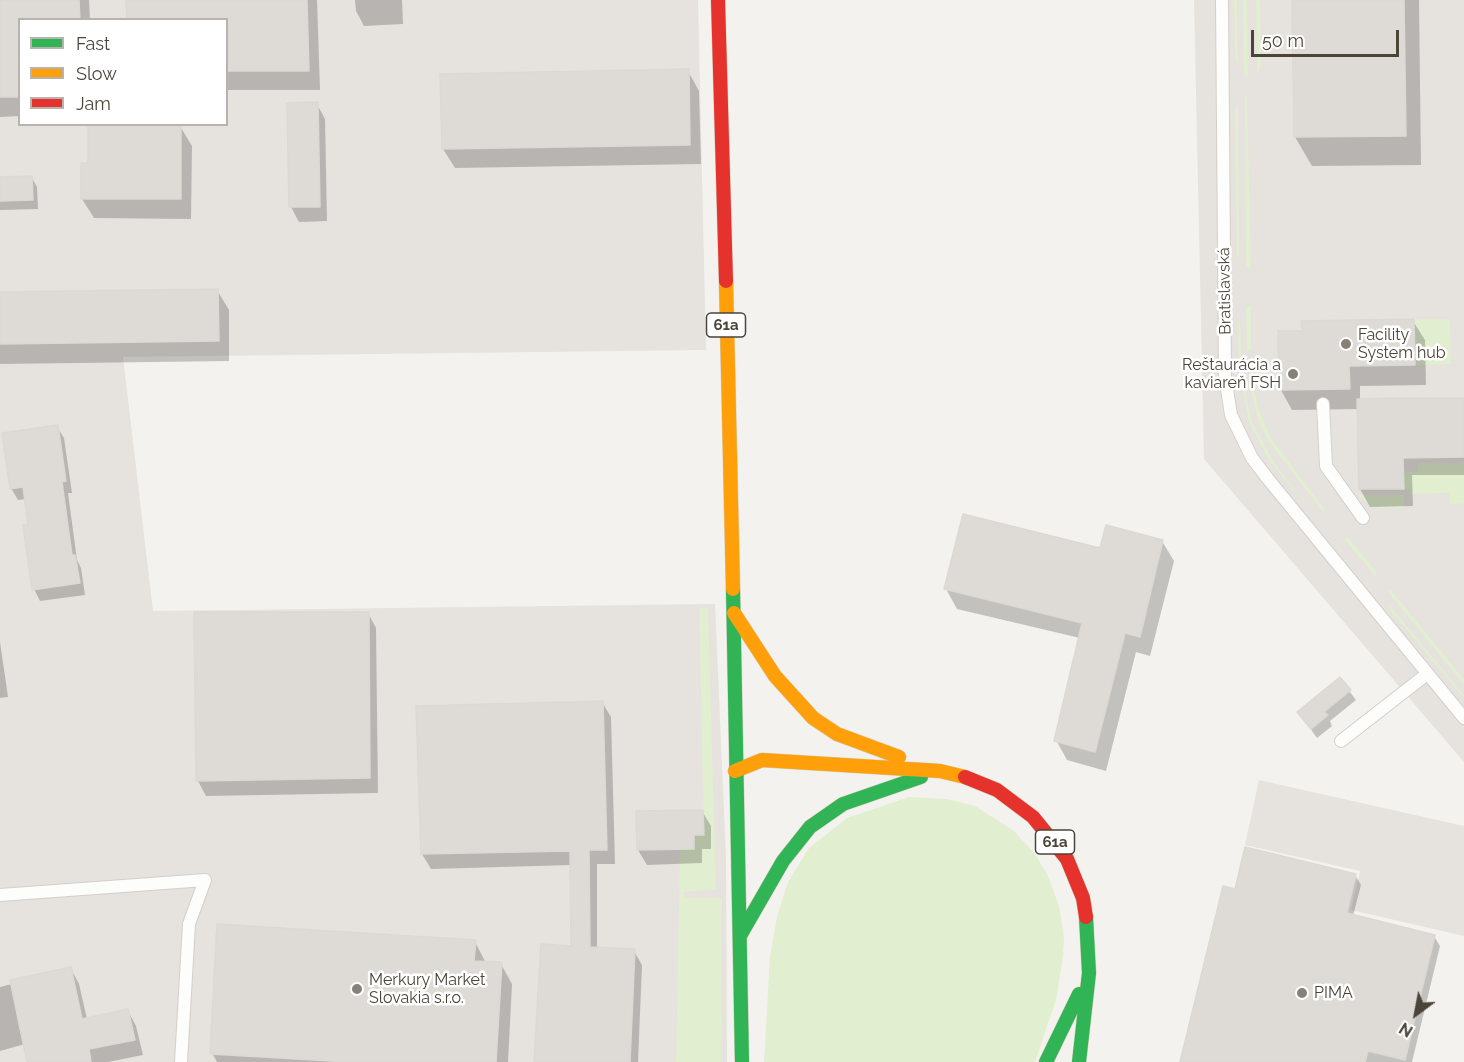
<!DOCTYPE html>
<html>
<head>
<meta charset="utf-8">
<style>
  body { margin:0 }
  #map { position:relative; width:1464px; height:1062px; overflow:hidden; background:#f4f2ee; font-family:Raleway,sans-serif }
  canvas { display:block }
  .legend { position:absolute; left:18px; top:18px; width:210px; height:108px; box-sizing:border-box; background:#fff; border:2px solid #b7b4b0; margin:0; padding:8px 10px; list-style:none; font-size:18px; color:#4b4439 }
  .legend li { display:flex; align-items:center; gap:12px; height:30px }
  .legend b { width:30px; border:2px solid #b7b4b0 }
  .north { position:absolute; left:1386px; top:984px; width:60px; height:60px; -webkit-text-stroke:4px #fff; paint-order:stroke; rotate:212deg; font-size:16px; font-weight:700; line-height:24px; text-align:center; color:#4b4439 }
  .north::after { content:''; display:block; margin:auto; width:21px; height:27px; background:#4b4439; clip-path:polygon(50% 0,100% 100%,50% 72%,0 100%) }
  .scale { position:absolute; left:1251px; top:30px; width:148px; height:27px; box-sizing:border-box; border:3px solid #4b4439; border-top:0; padding-left:8px; font-size:18px; line-height:21px; white-space:nowrap; color:#4b4439; -webkit-text-stroke:4px #fff; paint-order:stroke }
</style>
</head>
<body>
<div id="map">
<canvas width="1464" height="1062"></canvas>
<ul class="legend">
<li><b style="height:8px;background:#30b455"></b>Fast</li>
<li><b style="height:8px;background:#ff9f0a"></b>Slow</li>
<li><b style="height:8px;background:#e5322d"></b>Jam</li>
</ul>
<div class="north">N</div>
<div class="scale">50 m</div>
</div>
<script>
const ctx = document.querySelector('canvas').getContext('2d');
ctx.lineJoin = 'round';
function paint(path, color) {
  ctx.fillStyle = color;
  ctx.fill(path, 'evenodd');
}
function poly(rows) {
  const path = new Path2D();
  for (const r of rows) {
    path.moveTo(r[0], r[1]);
    for (let i = 2; i < r.length; i += 2) path.lineTo(r[i], r[i + 1]);
  }
  return path;
}
function stroke(path, color, width, dash) {
  ctx.strokeStyle = color;
  ctx.lineWidth = width;
  ctx.lineCap = dash ? 'butt' : 'round';
  ctx.setLineDash(dash || []);
  ctx.stroke(path);
}
function drawText(font, color, halo, rows, align = 'center') {
  ctx.font = font + ' Raleway,sans-serif';
  ctx.lineWidth = 5;
  ctx.setLineDash([]);
  ctx.textBaseline = 'middle';
  ctx.strokeStyle = halo;
  ctx.fillStyle = color;
  for (const [text, x, y, turn = 0] of rows) {
    ctx.save();
    ctx.translate(x, y);
    ctx.rotate((+turn || 0) * Math.PI / 180);
    ctx.textAlign = isNaN(turn) ? turn : align;
    if (halo) ctx.strokeText(text, 0, 0);
    ctx.fillText(text, 0, 0);
    ctx.restore();
  }
}
const industrial = poly([
  [0,0,698,0,706,350,123,357,153,611,715,604,726,858,727,1062,0,1062],
  [20,20,226,20,226,124,20,124],
  [1194,0,1464,0,1464,762,1204,459]
]);
const green = poly([
  [1234,0,1237,0,1238,69,1235,57],
  [1243,0,1247,0,1248,76,1244,75],
  [1256,0,1260,0,1261,65,1257,73],
  [1247,96,1251,269,1246,266,1245,97],
  [1238,103,1239,259,1237,252,1235,109],
  [1251,305,1251,351,1247,351,1246,308],
  [1240,315,1242,379,1252,422,1277,467,1318,518,1270,462,1249,422,1239,372,1238,322],
  [1414,319,1450,319,1451,364,1415,365],
  [1248,378,1252,378,1258,408,1271,438,1325,510,1324,513,1269,442,1258,420],
  [1418,463,1464,463,1464,503,1450,505,1449,493,1410,494,1410,489,1404,489,1403,472,1418,472],
  [1358,495,1404,495,1404,508,1373,508],
  [1347,536,1378,574,1375,576,1345,540],
  [1390,589,1464,679,1464,685,1388,592],
  [1387,602,1464,695,1464,698,1390,610],
  [708,607,716,889,684,892,684,898,722,898,721,1062,676,1062,680,849,694,849,694,835,704,834,699,608],
  [909,797,947,799,975,806,1014,831,1035,854,1048,876,1059,906,1064,938,1063,956,1056,1000,1035,1062,764,1062,770,957,777,917,788,882,809,848,847,818]
]);
const parking = poly([
  [1277,0,1292,0,1294,137,1277,138],
  [1400,534,1464,536,1464,622,1439,623,1398,570],
  [1259,780,1464,826,1464,936,1351,910,1360,871,1245,845],
  [187,899,188,912,166,916,170,1062,153,1062,149,904],
  [248,904,478,917,476,940,247,926]
]);
const shadow = poly([
  [0,0,89,0,90,20,20,20,20,116,0,117],
  [128,0,317,0,320,90,226,90,226,20],
  [355,0,402,0,403,24,364,26,356,11],
  [1294,0,1419,0,1421,165,1312,166,1295,137],
  [688,71,699,91,701,164,455,168,443,149],
  [317,104,325,119,327,221,299,222,291,207],
  [180,126,192,146,191,219,94,218,82,199,90,164],
  [0,178,32,178,37,187,38,209,0,210],
  [217,290,229,310,229,361,0,364,0,293],
  [1413,321,1425,340,1426,385,1360,386,1360,400,1464,399,1464,475,1412,475,1413,506,1370,507,1360,489,1359,409,1292,410,1281,390,1303,332],
  [57,427,64,438,72,493,68,493,77,560,81,568,85,595,40,601,34,589,26,499,18,500,11,488],
  [1162,541,1174,561,1150,656,1136,652,1106,771,1067,760,1056,740,1080,638,957,609,946,589],
  [368,613,376,628,378,793,206,796,198,781],
  [0,642,8,697,0,698],
  [1340,679,1356,700,1330,721,1332,726,1317,738,1299,713],
  [602,702,611,717,615,864,597,864,597,949,634,951,642,965,638,1062,535,1062,572,948,571,865,431,869,422,854,418,707],
  [702,811,711,826,711,849,702,849,702,863,647,865,638,850],
  [1355,875,1361,885,1353,916,1434,936,1440,946,1412,1062,1182,1062,1237,890],
  [475,942,486,963,501,964,512,984,508,1062,217,1062,212,1053],
  [71,969,79,984,87,1019,128,1011,136,1026,143,1055,108,1062,28,1062,25,1044,0,1051,0,987]
]);
const building = poly([
  [0,0,79,0,80,20,20,20,20,97,0,97,0,0],
  [126,0,307,0,309,71,226,71,226,20,127,20,126,0],
  [1292,0,1404,0,1406,136,1294,137,1292,0],
  [689,69,690,145,442,149,440,74,689,69],
  [318,102,320,207,289,207,287,103,318,102],
  [88,124,181,124,181,199,81,199,81,163,88,163,88,124],
  [32,176,33,200,0,201,0,177,32,176],
  [218,289,219,341,0,344,0,292,218,289],
  [1414,319,1415,365,1349,366,1350,389,1279,390,1278,331,1302,331,1301,321,1414,319],
  [1402,398,1464,398,1464,457,1403,458,1404,489,1359,489,1357,399,1402,398],
  [58,425,66,481,62,482,72,555,75,555,80,583,32,590,23,525,28,525,23,487,10,489,2,433,58,425],
  [963,514,1100,548,1106,525,1163,540,1140,637,1125,633,1095,752,1054,741,1082,623,944,589,963,514],
  [194,612,369,612,370,778,196,781,194,612],
  [1340,677,1351,690,1324,712,1328,715,1311,729,1297,712,1340,677],
  [603,701,607,850,589,850,590,947,635,949,630,1062,534,1062,541,944,571,946,570,851,421,854,416,706,603,701],
  [703,810,704,835,694,835,694,849,637,850,636,811,703,810],
  [1245,847,1356,874,1347,913,1435,935,1405,1060,1368,1051,1365,1062,1180,1062,1223,886,1235,889,1245,847],
  [217,924,476,940,474,961,502,962,496,1062,348,1062,210,1054,217,924],
  [71,967,82,1019,128,1009,135,1040,89,1049,91,1062,27,1062,10,980,71,967]
]);
const lane = poly([
  [1222,0,1225,376,1231,415,1252,458,1268,479,1464,718],
  [1323,404,1326,466,1363,518],
  [1341,741,1427,674],
  [0,895,205,880,189,924,181,1062]
]);
const fast = poly([
  [733,589,742,1062],
  [741,934,783,861,810,827,843,804,921,777],
  [1046,1062,1079,994],
  [1079,1062,1089,973,1086,917]
]);
const slow = poly([
  [726,281,733,589],
  [734,613,775,676,813,718,837,734,899,757],
  [735,771,762,760,940,771,965,777]
]);
const jam = poly([
  [718,0,726,281],
  [965,777,997,790,1033,817,1067,859,1083,898,1086,917]
]);
const markers = [
  [1346,344,6,"#868178"],
  [1293,374,6,"#868178"],
  [357,989,6,"#868178"],
  [1302,993,6,"#868178"]
];
const shields = [
  [726,325,39],
  [1055,842,39]
];
const shieldNames = [
  ["61a",726,325],
  ["61a",1055,842]
];
const streetNames = [
  ["Bratislavská",1225,291,-91]
];
const poiNames = [
  ["Facility",1358,335],
  ["System hub",1358,353],
  ["Reštaurácia a",1281,365,"right"],
  ["kaviareň FSH",1281,383,"right"],
  ["Merkury Market",369,980],
  ["Slovakia s.r.o.",369,998],
  ["PIMA",1314,993]
];
paint(industrial, '#e6e2de');
paint(green, '#e1eecf');
paint(parking, '#e6e3df');
paint(shadow, '#0003');
paint(building, '#dedbd6');
stroke(building, '#dcd9d4', 1.5);
stroke(lane, '#d2d0cb', 14);
stroke(fast, '#d6cebb', 15);
stroke(slow, '#d6cebb', 15);
stroke(jam, '#d6cebb', 15);
stroke(lane, '#fdfdfc', 12);
stroke(fast, '#30b455', 14);
stroke(slow, '#ff9f0a', 14);
stroke(jam, '#e5322d', 14);
for (const [x, y, r, color] of markers) {
  const dot = new Path2D();
  dot.arc(x, y, r, 0, 2 * Math.PI);
  ctx.fillStyle = color;
  ctx.fill(dot);
  stroke(dot, '#fff', 2);
}
for (const [x, y, w] of shields) {
  const box = new Path2D();
  box.roundRect(x - w / 2, y - 12, w, 24, 4.5);
  ctx.fillStyle = '#fff';
  ctx.fill(box);
  stroke(box, '#4b4439', 1.5);
}
drawText('bold 15px', '#4b4439', null, shieldNames);
drawText('16px', '#4b4439', '#fff', streetNames);
drawText('16px', '#4b4439', '#fff', poiNames, 'left');
</script>
</body>
</html>
